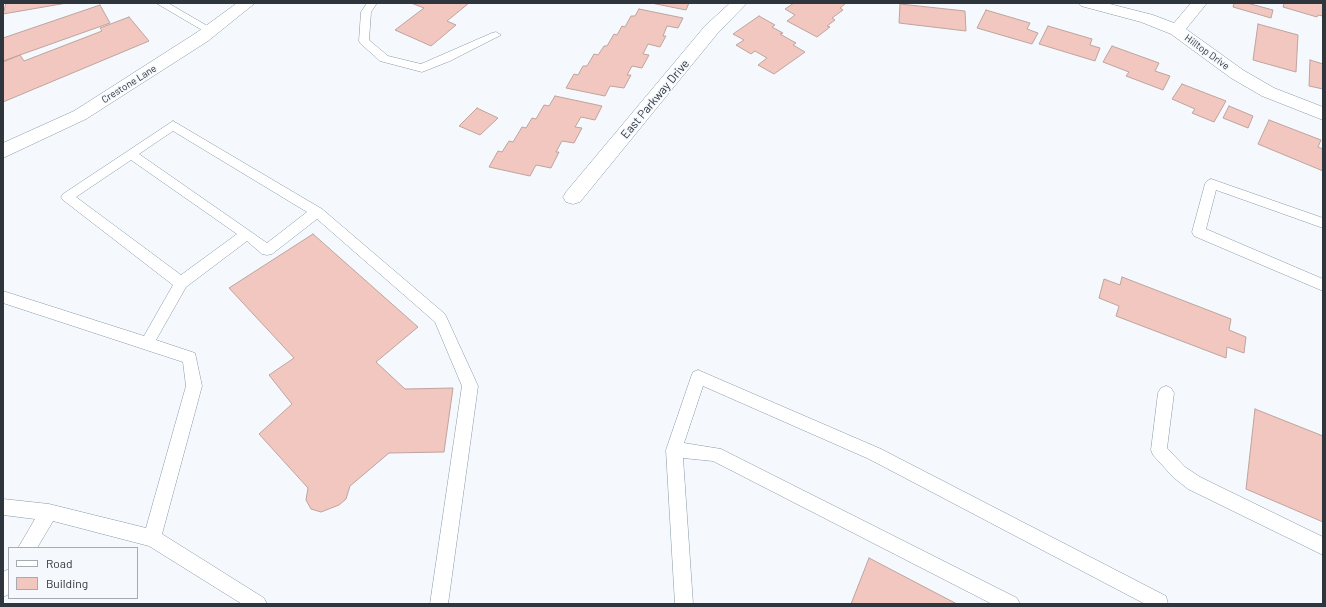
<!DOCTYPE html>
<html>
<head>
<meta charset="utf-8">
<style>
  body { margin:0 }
  #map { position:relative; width:1326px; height:607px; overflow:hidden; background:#f5f9fd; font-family:Barlow,sans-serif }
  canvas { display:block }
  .frame { position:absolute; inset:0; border:4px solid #2e353c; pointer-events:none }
  .legend { position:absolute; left:8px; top:547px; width:130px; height:52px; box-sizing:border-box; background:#f5f9fd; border:1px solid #a5abb0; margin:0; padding:5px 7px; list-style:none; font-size:12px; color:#2e353c }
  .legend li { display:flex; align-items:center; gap:8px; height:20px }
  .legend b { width:20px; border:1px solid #a5abb0 }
</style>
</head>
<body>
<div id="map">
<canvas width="1326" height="607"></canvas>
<div class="frame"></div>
<ul class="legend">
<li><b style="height:5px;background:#fff"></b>Road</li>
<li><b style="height:11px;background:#f1c7bf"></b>Building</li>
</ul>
</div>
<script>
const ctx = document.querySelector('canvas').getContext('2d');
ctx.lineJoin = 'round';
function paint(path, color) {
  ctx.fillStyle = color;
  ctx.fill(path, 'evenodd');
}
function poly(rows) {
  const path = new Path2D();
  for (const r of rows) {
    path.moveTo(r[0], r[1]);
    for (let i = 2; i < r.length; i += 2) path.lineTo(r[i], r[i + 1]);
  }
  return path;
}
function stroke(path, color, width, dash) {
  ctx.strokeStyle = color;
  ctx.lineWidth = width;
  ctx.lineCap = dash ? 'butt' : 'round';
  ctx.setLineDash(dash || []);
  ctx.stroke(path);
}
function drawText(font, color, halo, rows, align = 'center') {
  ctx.font = font + ' Barlow,sans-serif';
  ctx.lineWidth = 3;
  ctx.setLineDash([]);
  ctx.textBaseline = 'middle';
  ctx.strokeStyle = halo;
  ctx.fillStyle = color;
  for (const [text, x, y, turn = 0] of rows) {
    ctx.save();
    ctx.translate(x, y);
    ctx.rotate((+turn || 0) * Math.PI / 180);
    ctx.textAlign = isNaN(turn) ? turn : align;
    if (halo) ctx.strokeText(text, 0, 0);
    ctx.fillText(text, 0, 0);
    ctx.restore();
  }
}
const building = poly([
  [6,3,67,3,3,14,6,3],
  [411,3,469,3,447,21,456,25,431,46,395,30,424,8,411,3],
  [651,3,689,3,686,10,651,3],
  [794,3,846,3,840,8,843,10,832,18,835,20,827,26,830,27,817,37,787,21,795,15,785,9,794,3],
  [1234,3,1247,3,1273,10,1271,18,1233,7,1234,3],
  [1284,3,1323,3,1323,16,1318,15,1317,17,1283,7,1284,3],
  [900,4,965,11,966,31,899,23,900,4],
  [100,5,110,23,3,61,3,38,100,5],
  [639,9,683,18,678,28,667,26,663,36,666,36,660,47,648,44,643,54,649,55,642,68,632,66,627,75,631,75,624,88,610,86,605,96,566,88,574,74,578,75,583,66,587,66,594,54,598,55,604,46,607,46,614,34,617,35,622,26,625,27,631,16,635,16,639,9],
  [986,10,1030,23,1027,29,1038,33,1032,44,977,28,986,10],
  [759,16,775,25,772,27,783,33,780,34,796,43,793,45,805,52,774,74,758,65,767,58,755,51,751,54,736,45,744,40,733,34,759,16],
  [129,17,149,41,3,102,3,62,20,55,24,61,102,31,100,28,129,17],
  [1258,24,1298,35,1296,72,1253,60,1258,24],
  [1048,26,1092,39,1090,45,1100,48,1095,61,1039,44,1048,26],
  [1112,46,1159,63,1155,71,1170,76,1163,90,1126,76,1129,72,1103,62,1112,46],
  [1310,60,1323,64,1323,89,1309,86,1310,60],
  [1182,84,1226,101,1214,122,1192,113,1195,109,1172,99,1182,84],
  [555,96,602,106,595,120,581,117,575,127,582,128,574,143,562,141,556,152,559,152,551,168,536,165,530,176,489,167,498,151,502,152,509,141,513,142,522,127,526,128,532,118,536,119,544,105,549,106,555,96],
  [1229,106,1253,116,1248,128,1223,118,1229,106],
  [477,108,498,118,480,135,459,126,477,108],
  [1269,120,1321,140,1318,147,1323,149,1323,171,1258,144,1269,120],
  [313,234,418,327,376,362,405,389,453,388,444,452,389,453,350,486,346,499,339,505,321,512,311,509,306,500,308,488,259,434,292,404,269,375,294,358,229,288,313,234],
  [1122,277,1231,319,1229,330,1246,337,1244,353,1227,347,1226,358,1116,316,1119,306,1099,298,1104,279,1120,285,1122,277],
  [1255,409,1323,436,1323,522,1246,489,1255,409],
  [869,558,957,604,851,604,869,558]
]);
const lane = poly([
  [156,3,168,3,216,31,211,34,207,33,156,3],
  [367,3,377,3,371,12,369,40,388,56,421,64,492,33,496,32,501,35,450,61,422,72,380,61,360,43,359,41,361,12,367,3],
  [173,121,322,209,445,314,478,386,448,604,430,604,462,386,435,322,317,219,272,254,267,255,262,254,247,241,186,287,156,340,195,353,202,386,162,534,264,598,267,604,242,604,149,546,53,521,37,548,18,548,35,519,3,515,3,499,49,504,146,528,186,386,183,362,3,303,3,291,144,336,173,285,63,200,61,197,63,194,173,121],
  [173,131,307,212,267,243,139,154,173,131],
  [131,160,237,234,181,275,76,197,131,160],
  [1211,179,1323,218,1323,228,1216,190,1206,229,1323,279,1323,291,1194,236,1192,232,1205,184,1207,181,1211,179],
  [698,370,881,449,1166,596,1168,604,1145,604,869,459,703,386,684,443,721,449,1017,598,1020,604,992,604,713,461,683,458,693,604,675,604,666,450,691,377,693,372,698,370],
  [1166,386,1171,388,1174,393,1167,448,1185,467,1200,477,1323,537,1323,555,1188,489,1173,477,1153,455,1151,450,1158,393,1161,388,1166,386],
  [9,569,9,594,3,597,3,572,9,569]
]);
const street = poly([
  [237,3,255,3,208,41,86,119,3,158,3,143,74,111,196,33,237,3],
  [730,3,747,3,717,34,580,202,573,204,566,202,563,197,566,192,705,26,730,3],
  [1079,3,1106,3,1153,15,1174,23,1191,3,1207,3,1186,29,1243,70,1274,88,1323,107,1323,120,1262,96,1231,78,1171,34,1141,22,1081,6,1079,3]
]);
const farStreetnames = [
  ["Hilltop Drive",1207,52,36],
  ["Crestone Lane",129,84,-32]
];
const streetNames = [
  ["East Parkway Drive",655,99,-50]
];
paint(building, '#f1c7bf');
stroke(building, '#bea39e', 1);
stroke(lane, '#8699a9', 1);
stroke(street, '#8699a9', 1);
paint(lane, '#fff');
paint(street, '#fff');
drawText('10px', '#2e353c', '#f5f9fd', farStreetnames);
drawText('12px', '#2e353c', '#f5f9fd', streetNames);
</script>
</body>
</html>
